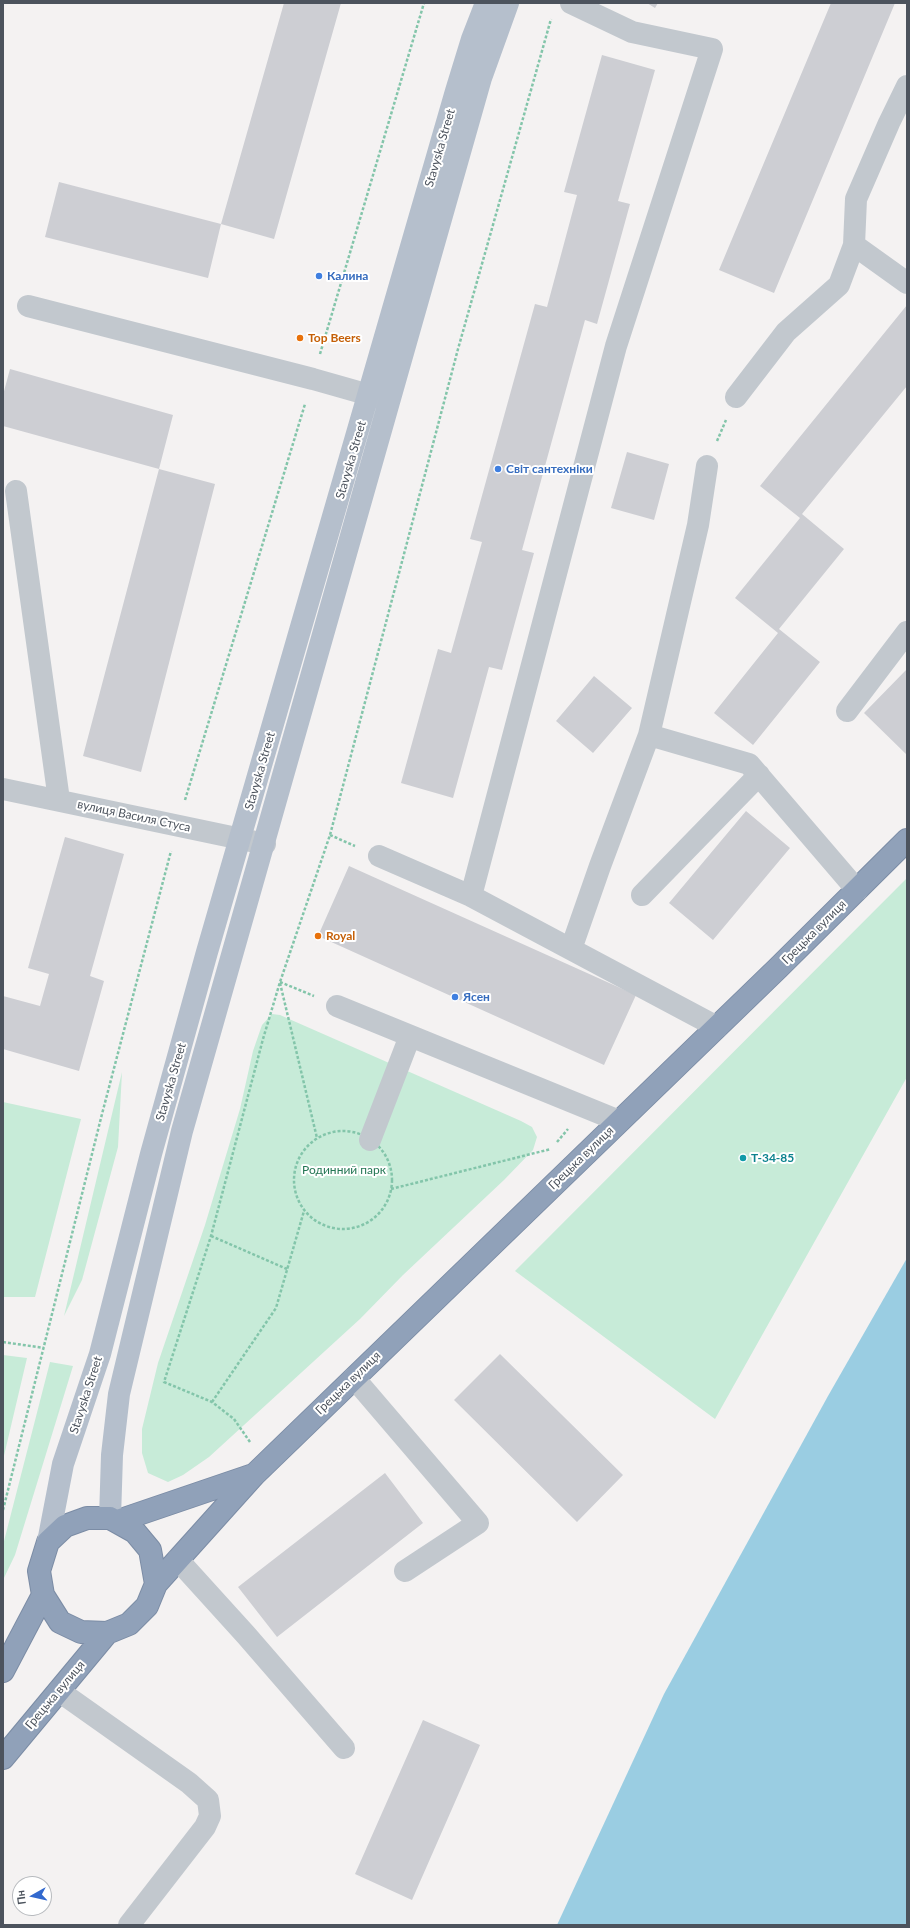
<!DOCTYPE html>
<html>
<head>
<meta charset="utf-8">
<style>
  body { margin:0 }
  #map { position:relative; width:910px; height:1928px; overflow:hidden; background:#f4f2f2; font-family:Lato,sans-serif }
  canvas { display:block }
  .frame { position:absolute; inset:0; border:4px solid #4c535d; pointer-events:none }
  .north { position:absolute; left:12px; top:1876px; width:40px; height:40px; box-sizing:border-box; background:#fff; border:1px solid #b7babe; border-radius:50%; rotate:262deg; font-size:11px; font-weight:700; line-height:16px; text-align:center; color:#4c535d }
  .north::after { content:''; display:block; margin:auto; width:14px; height:18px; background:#3269ce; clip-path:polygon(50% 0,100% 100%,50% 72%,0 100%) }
</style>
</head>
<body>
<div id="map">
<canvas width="910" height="1928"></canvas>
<div class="frame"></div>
<div class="north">Пн</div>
</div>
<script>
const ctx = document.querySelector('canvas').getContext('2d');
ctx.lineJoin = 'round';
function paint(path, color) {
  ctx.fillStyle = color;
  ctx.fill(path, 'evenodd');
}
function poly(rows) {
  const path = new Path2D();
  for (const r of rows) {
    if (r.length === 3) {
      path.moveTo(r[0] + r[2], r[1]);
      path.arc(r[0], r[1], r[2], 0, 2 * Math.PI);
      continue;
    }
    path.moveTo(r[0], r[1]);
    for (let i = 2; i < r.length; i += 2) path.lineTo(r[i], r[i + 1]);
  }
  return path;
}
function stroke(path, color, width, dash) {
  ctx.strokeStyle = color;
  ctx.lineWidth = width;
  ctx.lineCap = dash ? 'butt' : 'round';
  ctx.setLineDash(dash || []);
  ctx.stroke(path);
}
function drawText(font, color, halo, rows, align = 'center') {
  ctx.font = font + ' Lato,sans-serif';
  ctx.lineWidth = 4;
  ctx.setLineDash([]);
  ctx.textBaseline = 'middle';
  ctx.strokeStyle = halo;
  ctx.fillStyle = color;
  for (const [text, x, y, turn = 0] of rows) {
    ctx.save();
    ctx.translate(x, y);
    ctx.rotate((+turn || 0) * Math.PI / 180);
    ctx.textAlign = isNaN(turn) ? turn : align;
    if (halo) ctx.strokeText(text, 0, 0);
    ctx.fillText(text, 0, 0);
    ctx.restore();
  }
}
const green = poly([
  [907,878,907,1077,715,1419,515,1271],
  [272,1014,280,1015,521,1121,532,1127,537,1137,533,1150,504,1180,403,1275,360,1319,209,1457,183,1475,168,1482,148,1473,142,1453,142,1429,158,1363,205,1225,240,1109,253,1051,262,1025],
  [122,1072,118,1147,82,1280,64,1316],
  [3,1102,81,1119,35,1297,3,1297],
  [3,1355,27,1358,3,1460],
  [50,1362,73,1366,15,1555,3,1580,3,1545]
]);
const water = poly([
  [907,1258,907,1925,557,1925,664,1694,828,1396]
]);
const building = poly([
  [284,3,341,3,274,239,221,224],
  [647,3,658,3,655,8],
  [831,3,895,3,774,293,719,270],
  [602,55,655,70,618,201,630,204,597,324,585,320,522,550,534,553,502,670,489,667,453,798,401,783,438,649,451,653,482,542,470,539,535,304,547,307,577,195,564,192],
  [59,182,221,224,208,278,45,237],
  [907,305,907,386,802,514,844,549,779,629,820,662,753,745,714,713,778,633,735,598,800,518,760,486],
  [10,369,173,415,159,469,3,426,3,395],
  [627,452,669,464,654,520,611,508],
  [159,469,215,484,141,772,83,756],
  [907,669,907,755,864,713],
  [594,676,632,708,593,753,556,721],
  [746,811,790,848,713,940,669,903],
  [65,837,124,854,90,976,104,981,79,1071,3,1049,3,996,40,1006,49,974,28,968],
  [349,866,636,995,604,1065,318,936],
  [500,1354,623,1475,577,1522,454,1400],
  [385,1473,423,1523,277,1637,238,1587],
  [423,1720,480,1745,412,1900,355,1874]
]);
const path = poly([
  [320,354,424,3],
  [717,441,726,420],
  [185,800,305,404],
  [330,835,355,846],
  [280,982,314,996],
  [280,983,317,1138],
  [343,1180,49],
  [557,1142,568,1129],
  [391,1189,551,1149],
  [211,1236,287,1269],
  [3,1342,44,1348],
  [212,1402,276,1308,304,1211],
  [250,1442,234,1419,212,1402,164,1382,211,1236,263,1039,280,982,330,835,458,349,551,19],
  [3,1510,102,1114,171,851]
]);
const minor = poly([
  [854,245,907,283],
  [28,306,313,379,387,400],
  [736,397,786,332,839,285,854,245,856,199,889,123,907,86],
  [16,491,59,800],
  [847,711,907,632],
  [649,735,749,764,857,890],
  [3,789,265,844],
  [379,856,471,896,717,1027],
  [642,895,759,775],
  [471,896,616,346,712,49,632,32,571,3],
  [571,949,600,866,649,735,698,525,707,466],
  [337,1006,619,1121],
  [370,1140,410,1036],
  [354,1378,478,1523,405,1571],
  [178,1560,246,1635,344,1748],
  [59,1691,189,1783,208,1800,210,1816,205,1827,129,1925]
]);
const major = poly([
  [110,1518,112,1455,119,1394,182,1131,481,78,508,3],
  [48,1542,63,1464,100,1354,151,1154,207,952,456,91,472,39,486,3]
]);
const highway = poly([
  [118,1521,253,1475],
  [156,1584,254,1475,778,968,907,840],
  [3,1671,43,1595],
  [3,1758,107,1633,129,1624,147,1606,156,1584,150,1550,135,1532,110,1518,87,1518,65,1526,48,1542,39,1571,43,1595,60,1622,81,1632,107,1633]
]);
const markers = [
  [319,276,4,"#3f7fe0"],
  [300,338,4,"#e8710a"],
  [498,469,4,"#3f7fe0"],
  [318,936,4,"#e8710a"],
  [455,997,4,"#3f7fe0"],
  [743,1158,4,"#0f9aa8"]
];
const streetNames = [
  ["Stavyska Street",440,148,-74],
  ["Stavyska Street",351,460,-74],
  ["Stavyska Street",260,771,-74],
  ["вулиця Василя Стуса",134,816,12],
  ["Грецька вулиця",814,932,-45],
  ["Stavyska Street",171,1082,-74],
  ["Грецька вулиця",581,1158,-44],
  ["Грецька вулиця",348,1383,-44],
  ["Stavyska Street",86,1395,-72],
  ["Грецька вулиця",55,1695,-50]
];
const shopNames = [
  ["Калина",327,276],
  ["Світ сантехніки",506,469],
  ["Ясен",463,997]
];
const foodNames = [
  ["Top Beers",308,338],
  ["Royal",326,936]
];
const cultureNames = [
  ["Т-34-85",751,1158]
];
const parkNames = [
  ["Родинний парк",344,1170]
];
paint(green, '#c7ebd8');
paint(water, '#9acde2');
paint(building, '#cdced3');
stroke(highway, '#7b8ca5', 24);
stroke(path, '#83c5aa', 2.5, [3, 2]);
stroke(minor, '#c2c8ce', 22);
stroke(major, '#b5bfcc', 22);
stroke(highway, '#90a1b9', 22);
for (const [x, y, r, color] of markers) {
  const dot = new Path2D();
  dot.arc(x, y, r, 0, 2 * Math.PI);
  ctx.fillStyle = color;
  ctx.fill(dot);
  stroke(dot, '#fff', 1.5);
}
drawText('12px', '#4c535d', '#fff', streetNames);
drawText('bold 12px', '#366cbe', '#fff', shopNames, 'left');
drawText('bold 12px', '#c56008', '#fff', foodNames, 'left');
drawText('bold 12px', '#0d838f', '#fff', cultureNames, 'left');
drawText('12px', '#247654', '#fff', parkNames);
</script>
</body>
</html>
